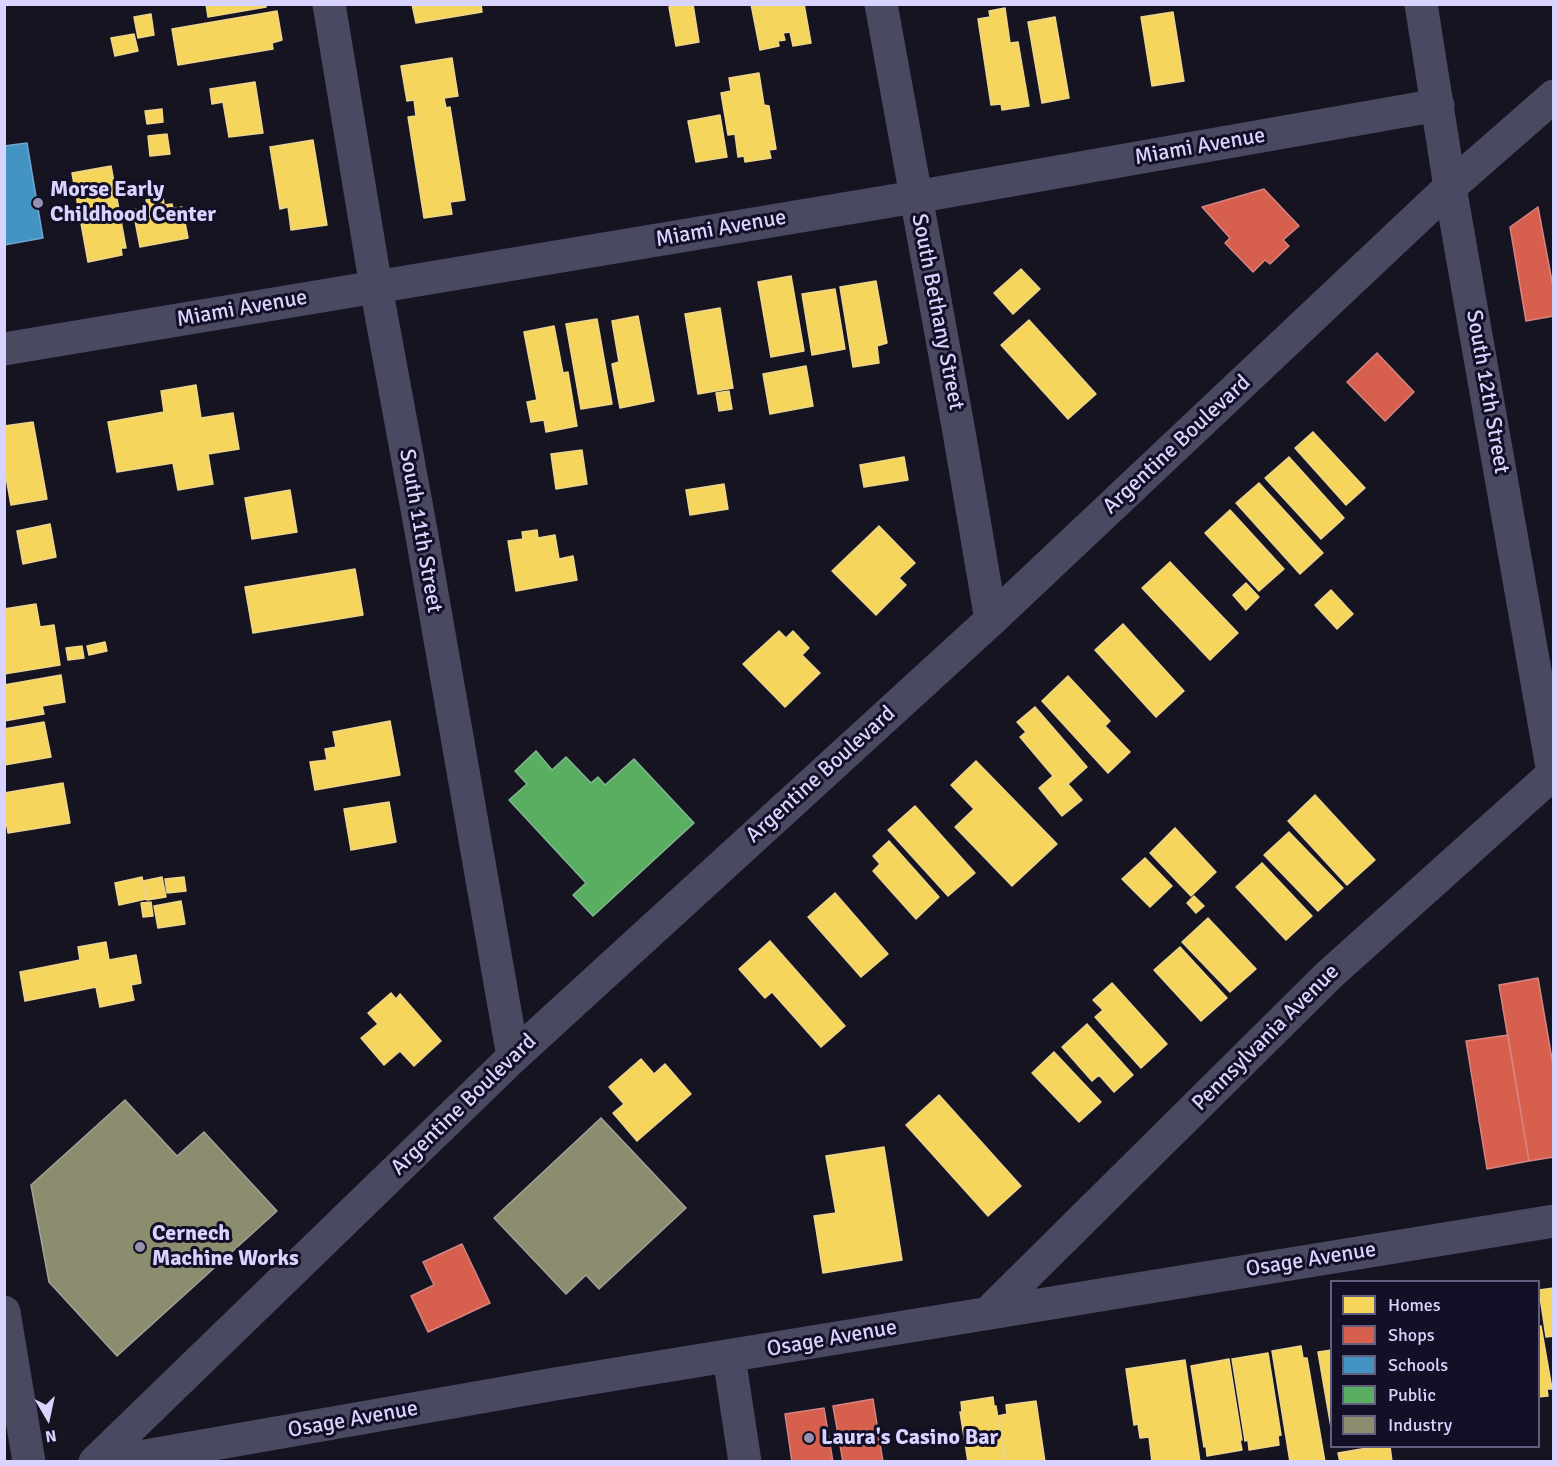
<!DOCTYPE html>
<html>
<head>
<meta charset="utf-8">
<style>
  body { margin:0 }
  #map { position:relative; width:1558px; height:1466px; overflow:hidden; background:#161421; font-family:Signika,sans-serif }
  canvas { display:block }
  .frame { position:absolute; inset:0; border:6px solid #d9d4ff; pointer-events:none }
  .legend { position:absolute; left:1330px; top:1280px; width:210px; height:168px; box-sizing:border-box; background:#130f26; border:2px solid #625e7d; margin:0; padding:8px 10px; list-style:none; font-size:18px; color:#d9d4ff }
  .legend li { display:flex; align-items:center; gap:12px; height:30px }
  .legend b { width:30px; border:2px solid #625e7d }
  .north { position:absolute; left:18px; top:1388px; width:60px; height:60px; -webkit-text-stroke:4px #130f26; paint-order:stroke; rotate:171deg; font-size:16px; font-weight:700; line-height:24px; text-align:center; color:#d9d4ff }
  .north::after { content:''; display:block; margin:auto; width:21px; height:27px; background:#d9d4ff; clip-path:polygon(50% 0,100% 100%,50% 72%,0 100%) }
</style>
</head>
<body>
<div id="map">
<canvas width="1558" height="1466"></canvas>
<div class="frame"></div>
<ul class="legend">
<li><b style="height:16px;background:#f6d55c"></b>Homes</li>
<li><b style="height:16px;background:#d6604d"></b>Shops</li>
<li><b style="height:16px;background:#4393c3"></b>Schools</li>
<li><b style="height:16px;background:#5aae61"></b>Public</li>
<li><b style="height:16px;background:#8c8c6e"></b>Industry</li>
</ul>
<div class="north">N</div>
</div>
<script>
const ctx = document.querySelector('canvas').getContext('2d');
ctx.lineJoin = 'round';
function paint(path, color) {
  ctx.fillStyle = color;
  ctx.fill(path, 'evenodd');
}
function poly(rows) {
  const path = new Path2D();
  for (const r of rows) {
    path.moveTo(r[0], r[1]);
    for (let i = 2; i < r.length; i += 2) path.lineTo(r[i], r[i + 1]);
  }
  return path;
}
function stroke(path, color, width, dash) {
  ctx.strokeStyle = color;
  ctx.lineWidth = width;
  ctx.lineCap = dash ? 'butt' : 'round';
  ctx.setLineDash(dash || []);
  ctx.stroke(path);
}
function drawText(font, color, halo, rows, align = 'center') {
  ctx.font = font + ' Signika,sans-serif';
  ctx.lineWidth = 6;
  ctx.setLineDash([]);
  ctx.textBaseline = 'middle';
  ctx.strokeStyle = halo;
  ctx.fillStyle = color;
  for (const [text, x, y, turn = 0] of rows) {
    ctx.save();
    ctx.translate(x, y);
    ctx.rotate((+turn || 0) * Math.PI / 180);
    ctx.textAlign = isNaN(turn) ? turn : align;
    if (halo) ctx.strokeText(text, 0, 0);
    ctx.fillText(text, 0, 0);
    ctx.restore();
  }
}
const homes = poly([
  [206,4,266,4,266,7,208,17,206,4],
  [412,4,481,4,482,12,416,23,412,4],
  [685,4,693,4,699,42,676,46,669,7,685,4],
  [751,4,804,4,811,43,793,46,790,32,783,33,785,40,778,41,779,46,760,50,751,4],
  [1005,8,1010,43,1018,42,1029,106,1002,110,1001,104,991,105,978,19,990,17,989,11,1005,8],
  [277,11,282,40,272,43,273,49,178,65,172,29,277,11],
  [1173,12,1184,81,1152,86,1141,17,1173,12],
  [151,14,154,35,138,38,134,17,151,14],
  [1055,17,1069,98,1042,103,1028,22,1055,17],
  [134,34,138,51,115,56,111,38,134,34],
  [452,58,458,96,444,98,446,108,450,107,465,200,450,202,452,214,424,218,408,117,416,116,414,100,407,101,401,66,452,58],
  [759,73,764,105,769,106,776,149,769,150,771,158,745,162,744,156,738,157,735,134,728,135,721,93,731,91,729,78,759,73],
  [255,82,263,133,229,137,223,102,212,104,210,89,255,82],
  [162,109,163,122,147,124,145,111,162,109],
  [720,115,727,157,696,162,688,121,720,115],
  [167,134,170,154,150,156,148,136,167,134],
  [313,140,327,225,291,230,288,207,280,209,270,147,313,140],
  [111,166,126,248,121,248,122,255,88,262,72,173,111,166],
  [163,196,164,205,172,204,173,209,182,207,188,238,140,247,133,210,148,207,146,200,163,196],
  [1021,269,1040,289,1013,314,994,293,1021,269],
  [791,276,804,351,771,357,758,282,791,276],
  [876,281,887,343,877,346,879,363,853,367,840,287,876,281],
  [835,289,845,349,812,355,802,294,835,289],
  [720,308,733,388,698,394,685,314,720,308],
  [638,316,654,401,620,408,612,364,619,362,612,321,638,316],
  [597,319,612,404,581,409,566,324,597,319],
  [1029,320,1096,394,1068,419,1001,345,1029,320],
  [554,326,563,373,568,372,577,426,546,432,544,420,531,422,527,402,537,400,524,332,554,326],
  [806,366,813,406,770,414,763,374,806,366],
  [196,385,201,418,233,413,239,449,208,454,213,484,178,490,173,463,117,472,108,422,164,412,161,391,196,385],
  [729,391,732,409,719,411,716,393,729,391],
  [33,422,47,499,11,505,4,466,4,426,33,422],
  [1313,432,1365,488,1346,505,1295,448,1313,432],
  [582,450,587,484,556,489,551,454,582,450],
  [904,457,908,480,864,487,860,465,904,457],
  [1289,457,1344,518,1321,539,1265,478,1289,457],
  [1259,483,1323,553,1300,574,1236,503,1259,483],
  [724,484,728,509,690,515,686,490,724,484],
  [290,490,297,532,252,539,245,498,290,490],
  [1230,510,1284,569,1259,591,1205,533,1230,510],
  [50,524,56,557,23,564,17,531,50,524],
  [879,526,915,563,899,578,906,585,876,615,832,571,879,526],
  [537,530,538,538,555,535,559,559,573,556,577,580,516,591,508,541,523,539,522,532,537,530],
  [1170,562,1238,633,1210,660,1142,588,1170,562],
  [355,569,363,615,253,633,245,587,355,569],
  [1246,583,1259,597,1246,610,1233,595,1246,583],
  [1331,590,1353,614,1337,629,1315,605,1331,590],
  [36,604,40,627,54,625,60,665,4,674,4,609,36,604],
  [1123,624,1184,691,1156,717,1095,650,1123,624],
  [779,631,786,638,793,631,809,648,802,655,820,673,785,707,743,664,779,631],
  [105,642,107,651,89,655,87,646,105,642],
  [82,646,84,658,68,660,66,648,82,646],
  [61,675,65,702,42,706,44,714,4,721,4,685,61,675],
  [1068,676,1110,721,1105,726,1130,752,1108,773,1042,701,1068,676],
  [1035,707,1087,767,1068,784,1082,800,1062,816,1039,788,1053,776,1020,737,1026,732,1017,722,1035,707],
  [390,721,400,775,315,790,310,762,327,760,325,749,336,747,333,732,390,721],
  [44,722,51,757,4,765,4,729,44,722],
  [976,761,1057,844,1012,886,955,827,974,809,951,785,976,761],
  [63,783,70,823,8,833,7,826,4,827,4,793,63,783],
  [1315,795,1375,860,1347,885,1288,821,1315,795],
  [389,802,396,842,351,850,344,809,389,802],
  [915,806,975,873,948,896,888,830,915,806],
  [1175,828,1216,872,1191,896,1150,853,1175,828],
  [1289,832,1343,888,1318,911,1264,855,1289,832],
  [889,841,939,897,916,919,873,871,880,864,873,856,889,841],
  [1145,858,1172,886,1150,907,1122,879,1145,858],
  [1262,863,1312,916,1286,940,1236,887,1262,863],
  [142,877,146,899,119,905,115,883,142,877],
  [162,877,166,897,147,900,143,881,162,877],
  [184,877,186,891,167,893,165,879,184,877],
  [835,893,888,954,861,977,808,917,835,893],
  [1194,896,1204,906,1196,913,1187,903,1194,896],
  [181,901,185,924,158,928,154,906,181,901],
  [151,902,153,916,143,917,141,903,151,902],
  [1208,918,1256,969,1230,992,1182,942,1208,918],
  [770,941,845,1026,821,1047,772,992,765,998,739,969,770,941],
  [106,942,109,960,136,955,141,983,131,985,134,1000,100,1007,96,987,25,1001,20,972,80,960,78,947,106,942],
  [1180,947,1227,998,1201,1021,1154,970,1180,947],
  [1112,983,1167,1044,1141,1068,1095,1017,1103,1010,1093,1000,1112,983],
  [391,993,396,999,400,994,441,1041,414,1066,400,1051,384,1065,361,1038,378,1024,368,1013,391,993],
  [1087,1024,1133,1075,1114,1092,1099,1075,1092,1081,1062,1047,1087,1024],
  [1054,1052,1101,1102,1079,1122,1032,1073,1054,1052],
  [641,1059,654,1074,665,1064,691,1094,637,1141,613,1113,624,1104,609,1087,641,1059],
  [939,1095,1021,1186,988,1216,906,1125,939,1095],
  [884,1147,902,1260,823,1273,814,1216,836,1213,826,1156,884,1147],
  [1554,1288,1554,1336,1546,1337,1539,1290,1554,1288],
  [1541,1326,1552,1389,1547,1389,1548,1396,1538,1397,1538,1327,1541,1326],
  [1301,1346,1303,1358,1307,1358,1325,1462,1290,1462,1272,1351,1301,1346],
  [1332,1350,1332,1433,1318,1352,1332,1350],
  [1268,1353,1281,1435,1278,1436,1279,1445,1249,1450,1248,1440,1245,1441,1232,1359,1268,1353],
  [1229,1359,1242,1440,1240,1440,1242,1450,1207,1456,1206,1446,1204,1447,1191,1366,1229,1359],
  [1185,1360,1200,1462,1152,1462,1149,1437,1140,1438,1138,1424,1134,1425,1126,1369,1185,1360],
  [993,1397,994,1406,996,1406,1005,1462,968,1462,960,1412,962,1412,961,1402,993,1397],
  [1036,1401,1045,1462,1006,1462,998,1416,1007,1414,1006,1405,1036,1401],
  [1379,1446,1390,1446,1392,1462,1340,1462,1338,1453,1379,1446]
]);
const shops = poly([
  [1264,189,1299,226,1283,240,1289,246,1270,264,1265,260,1253,272,1225,243,1230,238,1202,207,1264,189],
  [1538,207,1554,292,1554,316,1526,321,1510,227,1538,207],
  [1377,353,1414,392,1385,421,1347,382,1377,353],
  [1538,978,1554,1071,1554,1157,1529,1161,1499,985,1538,978],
  [1508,1035,1529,1161,1487,1169,1466,1041,1508,1035],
  [462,1244,490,1303,428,1332,411,1296,434,1285,423,1262,462,1244],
  [873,1399,883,1462,843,1462,833,1406,873,1399],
  [824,1408,833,1462,792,1462,785,1414,824,1408]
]);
const schools = poly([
  [27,143,43,238,4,245,4,146,27,143]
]);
const public = poly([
  [536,751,552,770,566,757,591,783,598,777,605,785,634,759,694,823,593,916,573,895,586,883,509,800,527,784,515,771,536,751]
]);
const industry = poly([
  [125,1100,177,1156,204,1132,277,1211,117,1356,49,1282,31,1185,125,1100],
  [601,1118,686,1208,599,1289,586,1275,566,1294,494,1218,601,1118]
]);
const minor = poly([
  [329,4,376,287,420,525,513,1057],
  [881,4,959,432,991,620],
  [1421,4,1450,187,1554,779],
  [4,349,915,197,1438,105],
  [4,1312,29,1462],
  [988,1313,1329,975,1554,773],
  [729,1357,745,1462],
  [95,1462,513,1057,991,620,1450,187,1554,96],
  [111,1462,555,1384,1554,1221]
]);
const markers = [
  [38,203,6,"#9591b1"],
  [140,1247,6,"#9591b1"],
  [809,1438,6,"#9591b1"]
];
const streetNames = [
  ["Miami Avenue",1200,147,-10],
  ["Miami Avenue",721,229,-10],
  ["Miami Avenue",242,309,-10],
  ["South Bethany Street",937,312,79],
  ["South 12th Street",1487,392,80],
  ["Argentine Boulevard",1177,445,-43],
  ["South 11th Street",420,531,80],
  ["Argentine Boulevard",821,775,-42],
  ["Pennsylvania Avenue",1266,1038,-45],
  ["Argentine Boulevard",464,1105,-44],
  ["Osage Avenue",1311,1260,-9],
  ["Osage Avenue",832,1339,-10],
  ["Osage Avenue",353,1420,-10]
];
const poiNames = [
  ["Morse Early",50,190],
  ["Childhood Center",50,215],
  ["Cernech",152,1234],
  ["Machine Works",152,1259],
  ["Laura's Casino Bar",821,1438]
];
paint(homes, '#f6d55c');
stroke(homes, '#edd58d', 1.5);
paint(shops, '#d6604d');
stroke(shops, '#d78382', 1.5);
paint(schools, '#4393c3');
stroke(schools, '#70a6d5', 1.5);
paint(public, '#5aae61');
stroke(public, '#80b990', 1.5);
paint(industry, '#8c8c6e');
stroke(industry, '#a3a29a', 1.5);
stroke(minor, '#4a4962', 33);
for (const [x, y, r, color] of markers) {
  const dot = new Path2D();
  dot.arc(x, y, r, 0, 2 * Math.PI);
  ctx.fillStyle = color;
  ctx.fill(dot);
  stroke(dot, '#130f26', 2);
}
drawText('22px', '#d9d4ff', '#130f26', streetNames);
drawText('bold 22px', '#d9d4ff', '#130f26', poiNames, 'left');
</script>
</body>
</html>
